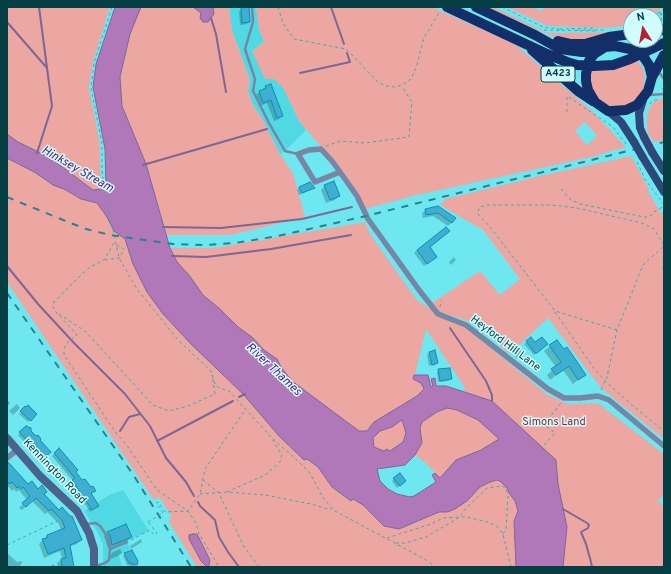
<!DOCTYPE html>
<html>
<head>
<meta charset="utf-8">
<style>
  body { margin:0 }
  #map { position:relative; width:671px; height:574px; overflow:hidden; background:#6ee7f0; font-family:Overpass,sans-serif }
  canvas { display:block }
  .frame { position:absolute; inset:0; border:8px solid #043e42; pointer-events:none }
  .north { position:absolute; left:623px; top:8px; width:40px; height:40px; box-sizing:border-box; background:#d1fcff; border:1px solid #7fb0b3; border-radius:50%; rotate:349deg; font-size:11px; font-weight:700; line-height:16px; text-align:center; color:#043e42 }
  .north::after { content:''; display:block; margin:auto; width:14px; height:18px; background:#b42230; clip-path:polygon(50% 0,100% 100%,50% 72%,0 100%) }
</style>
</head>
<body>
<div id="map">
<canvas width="671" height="574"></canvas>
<div class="frame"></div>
<div class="north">N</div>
</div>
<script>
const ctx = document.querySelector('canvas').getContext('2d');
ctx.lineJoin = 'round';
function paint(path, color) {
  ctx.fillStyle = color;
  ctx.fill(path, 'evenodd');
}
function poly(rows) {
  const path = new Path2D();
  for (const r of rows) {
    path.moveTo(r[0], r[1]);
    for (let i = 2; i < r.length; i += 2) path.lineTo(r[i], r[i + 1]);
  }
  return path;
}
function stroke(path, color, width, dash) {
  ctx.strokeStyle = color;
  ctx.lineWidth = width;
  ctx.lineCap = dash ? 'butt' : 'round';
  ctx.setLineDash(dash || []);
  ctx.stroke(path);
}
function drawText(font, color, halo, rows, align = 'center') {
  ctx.font = font + ' Overpass,sans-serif';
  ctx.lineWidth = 3;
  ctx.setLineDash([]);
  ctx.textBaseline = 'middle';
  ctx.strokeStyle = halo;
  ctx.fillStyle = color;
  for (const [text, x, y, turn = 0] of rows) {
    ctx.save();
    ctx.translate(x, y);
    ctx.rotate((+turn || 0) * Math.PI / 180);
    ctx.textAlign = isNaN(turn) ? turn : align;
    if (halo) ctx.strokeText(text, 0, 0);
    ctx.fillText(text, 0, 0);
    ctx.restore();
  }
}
const built = poly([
  [229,7,256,7,259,29,264,42,252,51,284,89,299,121,306,130,285,151,280,154,262,118,253,105,248,91,250,80,232,30],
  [123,490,149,531,127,541,130,549,119,555,122,566,103,567,103,545,98,533,84,511,109,495]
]);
const green = poly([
  [7,7,110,7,93,62,89,88,100,144,101,189,93,190,49,157,18,142,7,134],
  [141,7,193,7,201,13,203,22,208,22,214,14,213,7,229,7,232,30,250,80,248,91,253,105,262,118,280,154,293,173,305,217,231,235,167,235,146,164,122,106,120,77,130,34],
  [256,7,432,7,515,44,592,111,626,147,607,152,596,156,417,195,365,209,335,163,299,121,284,89,274,79,265,79,252,51,264,42,259,29],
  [585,122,597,136,587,145,575,131],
  [488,7,494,7,546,32,557,33,616,32,585,41,558,39],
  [506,7,531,7,542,11,544,7,637,7,637,9,641,7,664,8,649,16,631,16,631,26,602,28,548,26],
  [637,60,643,68,645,77,644,86,641,94,635,101,627,105,619,107,610,106,602,102,595,96,591,87,590,78,591,69],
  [664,98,664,109,662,110,664,140,654,142,648,134,647,127,647,115,651,105,655,101],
  [631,156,649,189,648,191,661,213,664,212,664,439,601,388,548,318,518,346,508,353,480,325,440,312,432,303,480,271,500,295,520,279,483,230,440,205,445,199,540,176],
  [7,158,36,173,53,185,64,189,81,199,97,203,107,217,114,231,125,239,133,264,147,292,163,314,191,344,244,395,286,443,296,452,318,467,332,487,351,501,352,499,363,505,384,526,413,524,439,512,447,512,474,494,480,487,488,483,496,480,501,481,507,488,509,493,515,501,518,511,514,521,516,567,197,567,169,522,171,515,159,497,154,500,7,282],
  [365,222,370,234,417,300,451,322,465,327,548,395,568,404,598,403,664,454,664,495,658,501,664,506,664,567,563,567,567,527,558,484,556,460,476,397,463,392,465,388,426,329,414,379,421,383,425,389,417,396,374,422,366,431,359,431,356,430,292,381,281,367,277,359,264,350,252,337,238,327,220,309,203,295,189,275,177,262,170,248,215,248],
  [447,408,457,410,478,420,500,439,481,450,456,460,440,478,427,464,415,455,422,443,420,428,422,422,437,412],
  [402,420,406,433,403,442,390,451,384,451,374,447,373,439,380,431,392,427]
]);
const water = poly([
  [115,7,141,7,130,34,120,77,122,106,146,164,170,248,177,262,189,275,203,295,220,309,238,327,252,337,264,350,277,359,281,367,292,381,359,431,367,431,374,422,417,396,424,389,421,383,413,379,414,375,428,375,431,387,433,386,431,379,435,378,436,386,446,386,492,401,556,460,558,484,567,527,563,567,516,567,514,521,518,511,515,501,509,493,507,488,500,481,496,480,488,483,480,487,467,501,455,509,447,512,439,512,399,529,384,526,363,505,353,499,351,501,332,487,318,467,307,459,304,460,279,436,244,395,191,344,163,314,147,292,133,264,125,239,114,231,107,217,97,203,81,199,64,189,53,185,36,173,7,158,7,134,18,142,49,157,93,190,101,189,106,186,105,149,93,87,96,64,115,7],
  [447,408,457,410,478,420,499,439,481,450,456,460,440,478,435,473,432,475,436,482,414,496,410,497,397,494,388,489,380,481,377,469,405,465,415,455,422,443,420,428,422,422,437,412,447,408],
  [402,420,406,433,403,442,390,451,387,449,384,451,374,447,373,438,380,431,392,427,402,420],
  [193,7,213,7,214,14,208,22,203,22,200,18,201,13,193,7],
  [193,534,197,534,210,560,209,565,207,567,201,561,189,539,189,535,193,534]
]);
const shadow = poly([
  [241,9,249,22,247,24,240,25,239,12],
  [266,87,282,116,279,119,274,121,267,103,260,106,256,95],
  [325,186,339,196,335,200,326,203,321,190],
  [299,187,314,188,299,195,297,190],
  [438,207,452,222,448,226,433,216,423,218,422,213,426,210],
  [429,247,432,260,424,266,414,253,417,250],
  [454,257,456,260,451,265,449,262],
  [531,338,535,344,544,346,534,355,524,344],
  [557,341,585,374,573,384,563,370,550,380,547,375,556,367,544,351],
  [518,348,523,353,517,358,512,353],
  [435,352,437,363,435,365,429,366,427,355,429,353],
  [439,370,451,379,448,381,438,382,437,372],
  [7,400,10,403,7,407],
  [17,404,20,408,13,415,9,411],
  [25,408,36,414,28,422,19,414],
  [26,427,50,452,43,458,39,455,38,457,18,435],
  [59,450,82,482,95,490,91,494,98,506,90,512,71,483,73,481,52,456],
  [7,465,28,485,43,495,81,540,77,544,69,547,73,567,58,567,57,563,62,559,60,551,44,558,39,544,47,536,61,531,59,524,47,512,45,514,32,501,22,510,19,508,27,500,19,490,16,492,14,489,12,491,7,485],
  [394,479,403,483,397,488,392,481],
  [108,533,131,537,127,541,108,548,104,536],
  [141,539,142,542,131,549,130,546],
  [120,549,122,553,118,556,111,559,110,556,113,552],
  [7,553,17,562,21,561,22,563,19,567,7,567],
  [125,554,136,564,134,567,127,565,123,556]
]);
const stream = poly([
  [331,7,344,44],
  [211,18,216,34,226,92],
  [7,22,47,68],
  [300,73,350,62,347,53],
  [37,153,52,106,39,7],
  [143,165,267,129],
  [163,227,221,228,302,219,352,207],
  [172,256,206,257,271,249,351,235],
  [7,266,38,304,74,343,125,394,150,426,166,458,186,482,194,496],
  [450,328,486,381,492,395,492,401],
  [239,397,245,394],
  [120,431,129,417,140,414],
  [157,441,233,401],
  [198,502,200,506,215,520,219,537,228,552,239,567],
  [563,509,587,523,589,525,588,528,581,532,586,544,591,562,592,567],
  [663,567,664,566]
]);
const building = poly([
  [249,7,250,22,242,23,241,8,249,7],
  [271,84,283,116,277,118,271,100,263,103,259,91,266,88,265,86,271,84],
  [334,181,340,196,330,200,324,185,334,181],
  [310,182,315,188,302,193,299,187,310,182],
  [438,206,456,218,452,223,438,213,426,215,425,209,438,206],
  [446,227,450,231,430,247,437,257,427,264,417,250,446,227],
  [531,337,535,342,542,337,548,344,537,353,535,353,526,341,531,337],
  [557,340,564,349,567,347,586,375,578,380,569,366,556,375,551,369,561,362,549,345,557,340],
  [435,350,438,363,432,365,429,352,435,350],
  [450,368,452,379,440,381,438,369,450,368],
  [28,405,37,414,31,421,20,411,25,406,26,407,28,405],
  [26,426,31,428,31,431,36,436,38,435,41,439,40,440,51,452,45,457,42,454,41,455,19,432,26,426],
  [59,448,78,470,76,472,82,480,85,479,91,487,93,486,96,491,91,493,99,506,92,510,72,480,75,478,54,453,59,448],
  [7,462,8,462,28,484,32,481,38,489,42,485,47,492,44,494,59,510,62,507,70,516,72,516,82,540,70,545,74,567,62,567,61,559,66,558,64,548,48,554,42,539,47,538,47,535,65,528,62,520,51,509,49,511,36,498,26,507,22,503,30,496,23,487,21,489,19,486,17,488,12,482,9,484,7,481,7,462],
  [400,473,406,481,400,486,393,478,400,473],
  [126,524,132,537,112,545,110,535,107,532,126,524],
  [132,550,138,561,137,565,129,563,124,553,132,550]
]);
const path = poly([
  [112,7,94,63,91,88,102,144,102,170,104,186,119,258,137,289,179,341,211,371,215,384,219,388,229,391,271,437,299,462,310,473,322,496,333,510,428,561,435,567],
  [278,7,283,23,294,39,346,49,378,82,386,86,395,87,402,85,411,79,416,68,424,38,440,11],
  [502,7,543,27,559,29,559,30],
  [660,12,662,21],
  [652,16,664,10],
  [655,18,664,13],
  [571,28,575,30,604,30],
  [560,29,593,28],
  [544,30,598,31],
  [662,89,664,87],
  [650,104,652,101,659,99],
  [567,112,567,96,613,127,626,144],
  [326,146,341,141,364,143,409,137,412,102,402,86],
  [637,162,645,179,664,205],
  [561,189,570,199,580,204,644,217,649,217,654,212,664,206],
  [114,243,104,260,90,267,82,274,54,302,53,307,56,312,77,335,66,344,64,349,64,355,116,433,126,444,157,490,188,511,196,523,199,534,219,567],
  [664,248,663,267,664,272],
  [105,260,119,258,124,250,120,246,116,246],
  [440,307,441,300],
  [555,312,593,367,605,381,633,406,664,431],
  [59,314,85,331,153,405,169,411,188,406,215,394,212,375],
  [617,330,555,311,490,227,477,213,480,207,487,205,551,205,577,208,642,223,654,229,664,245],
  [601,390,607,377,617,330,643,265,664,246],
  [544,445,555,433,544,424,561,403],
  [203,480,219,493,244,547,259,567],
  [227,492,265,475,280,462,282,455,272,439],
  [200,494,227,492,265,495,311,504,331,510],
  [163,513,156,503,158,502,165,512,188,511,200,494,205,469,245,410],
  [387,538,431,524,443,518,460,517,466,508,487,488,502,486,506,488,508,496,506,529,503,534],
  [131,540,150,530,154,535,157,533,148,522],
  [396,543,405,543,426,537,460,517,467,517,491,523,498,527,503,534,511,567],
  [7,545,70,515]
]);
const lane = poly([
  [252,7,253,22,245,49,255,79,253,91,269,123,285,151,298,154],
  [659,72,664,79],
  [649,95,664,94],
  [86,524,96,523,100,526,107,536,110,549,109,560,105,563,96,566],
  [110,549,127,542],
  [53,567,53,566]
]);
const street = poly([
  [340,172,315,182,298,154,309,150,321,149,332,161,340,172,357,196,368,219,419,290,438,314,466,325,548,389,564,398,580,398,598,396,609,400,664,446],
  [7,458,17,450]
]);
const secondary = poly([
  [7,438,40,476,77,511,89,533,94,549,94,567]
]);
const primary = poly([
  [643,100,639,113,640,128,644,137],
  [608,111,621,122,634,142],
  [652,152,664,171],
  [642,156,664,192]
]);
const highway = poly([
  [447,7,547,54,567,62,577,65,594,66,613,65,630,59,664,43],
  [476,7,535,35,560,49,582,52,600,49],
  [655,33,664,29],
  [558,41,571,44,585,44,609,37,631,34],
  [615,46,630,49,641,53,649,65,652,77,648,91,637,105,626,110,612,111,608,111,595,102,588,90,586,81,586,74,589,61,594,54,605,47,615,46],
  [532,50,578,91,593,101],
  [652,77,664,55]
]);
const rail = poly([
  [7,197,68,222,86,229,110,235,173,244,204,245,235,243,278,236,362,217,664,142],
  [7,293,134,476,191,567]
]);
const pathBridge = poly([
  [148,522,163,513]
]);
const primaryBridge = poly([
  [644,137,652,152],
  [634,142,642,156]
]);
const shields = [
  [558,74,34]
];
const shieldNames = [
  ["A423",558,74]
];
const streetNames = [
  ["Heyford Hill Lane",505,344,37],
  ["Kennington Road",54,472,46]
];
const parkNames = [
  ["Simons Land",554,423]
];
const waterNames = [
  ["Hinksey Stream",77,170,30],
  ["River Thames",273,370,43]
];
paint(built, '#51d9e3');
paint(green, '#eda7a3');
paint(water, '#b078b8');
stroke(water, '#7c6795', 1);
paint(shadow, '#0003');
stroke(stream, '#7c6795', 2);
paint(building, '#3eaed1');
stroke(building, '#0f8fb0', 1);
stroke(path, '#46a7ae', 1, [3, 3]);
stroke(lane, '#7686a4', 2.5);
stroke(street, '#7686a4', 5.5);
stroke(secondary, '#4b628c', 8);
stroke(primary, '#2c477a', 8);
stroke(highway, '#122f6a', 10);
stroke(rail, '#2e8187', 2, [7, 7]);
stroke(pathBridge, '#46a7ae', 1, [3, 3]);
stroke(primaryBridge, '#2c477a', 8);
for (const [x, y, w] of shields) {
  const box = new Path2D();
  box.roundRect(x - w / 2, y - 8, w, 16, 3);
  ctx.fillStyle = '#d1fcff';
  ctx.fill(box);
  stroke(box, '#043e42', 1);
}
drawText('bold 10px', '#043e42', null, shieldNames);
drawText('11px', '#043e42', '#d1fcff', streetNames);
drawText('11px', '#8f252b', '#d1fcff', parkNames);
drawText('italic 12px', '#5e1968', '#d1fcff', waterNames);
</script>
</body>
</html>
